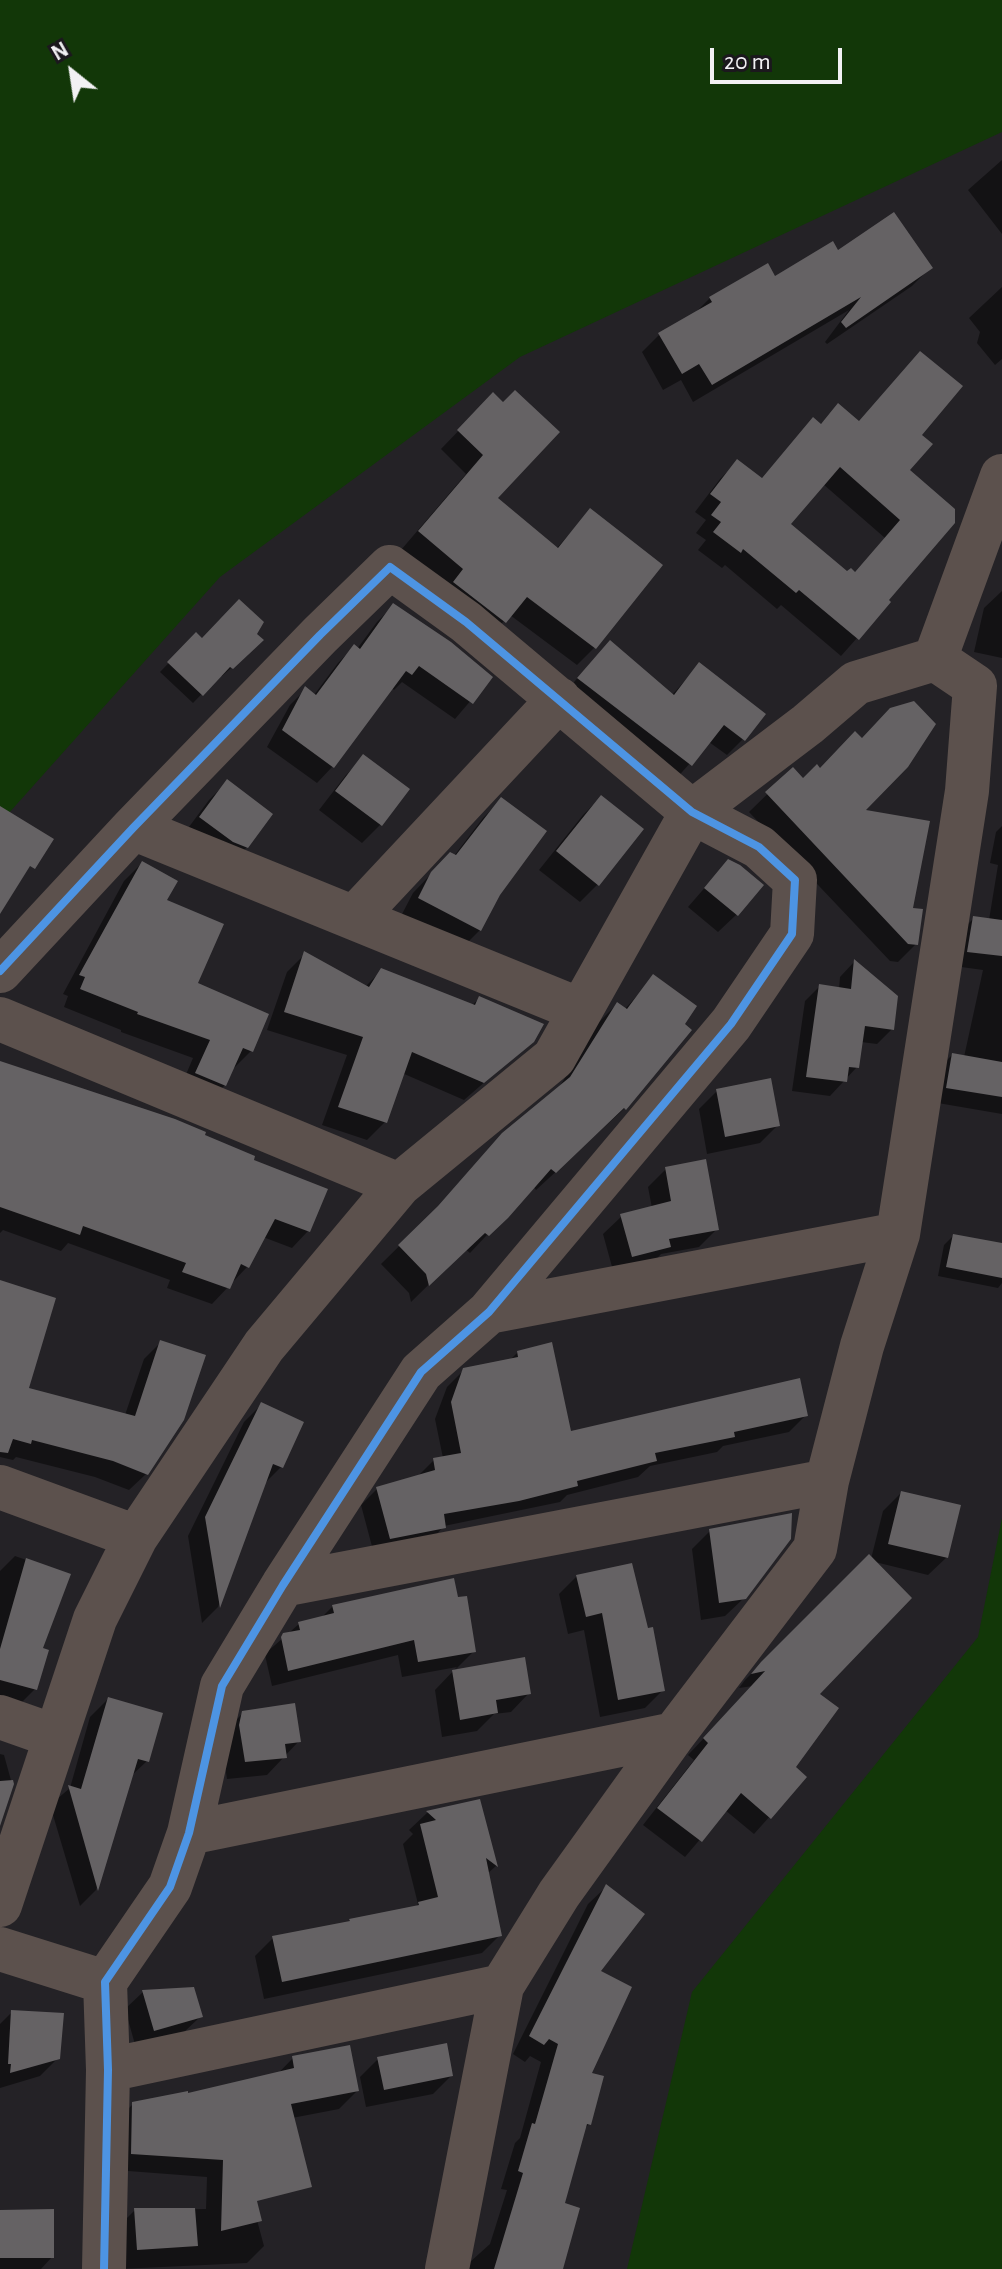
<!DOCTYPE html>
<html>
<head>
<meta charset="utf-8">
<style>
  body { margin:0 }
  #map { position:relative; width:1002px; height:2269px; overflow:hidden; background:#242226; font-family:"Alegreya Sans",sans-serif }
  canvas { display:block }
  .north { position:absolute; left:32px; top:32px; width:80px; height:80px; -webkit-text-stroke:6px #1b181d; paint-order:stroke; rotate:330deg; font-size:22px; font-weight:700; line-height:32px; text-align:center; color:#f2f1f4 }
  .north::after { content:''; display:block; margin:auto; width:28px; height:36px; background:#f2f1f4; clip-path:polygon(50% 0,100% 100%,50% 72%,0 100%) }
  .scale { position:absolute; left:710px; top:48px; width:132px; height:36px; box-sizing:border-box; border:4px solid #f2f1f4; border-top:0; padding-left:10px; font-size:24px; line-height:28px; white-space:nowrap; color:#f2f1f4; -webkit-text-stroke:6px #1b181d; paint-order:stroke }
</style>
</head>
<body>
<div id="map">
<canvas width="1002" height="2269"></canvas>
<div class="north">N</div>
<div class="scale">20 m</div>
</div>
<script>
const ctx = document.querySelector('canvas').getContext('2d');
ctx.lineJoin = 'round';
function paint(path, color) {
  ctx.fillStyle = color;
  ctx.fill(path, 'evenodd');
}
function poly(rows) {
  const path = new Path2D();
  for (const r of rows) {
    path.moveTo(r[0], r[1]);
    for (let i = 2; i < r.length; i += 2) path.lineTo(r[i], r[i + 1]);
  }
  return path;
}
function stroke(path, color, width, dash) {
  ctx.strokeStyle = color;
  ctx.lineWidth = width;
  ctx.lineCap = dash ? 'butt' : 'round';
  ctx.setLineDash(dash || []);
  ctx.stroke(path);
}
const green = poly([
  [0,0,1002,0,1002,132,520,357,220,577,0,823],
  [1002,1518,1002,2269,627,2269,692,1992,978,1637]
]);
const shadow = poly([
  [1002,160,1002,234,968,190],
  [838,253,930,268,912,286,827,344,825,342,849,310,693,402,681,380,663,390,642,352,660,334,694,314,710,298,774,279],
  [1002,287,1002,359,995,365,977,343,980,332,969,318],
  [493,395,495,498,556,549,590,511,595,647,577,665,510,615,486,639,401,550,466,474,441,449],
  [838,406,858,423,919,435,907,471,953,510,886,600,889,602,841,656,781,605,777,609,725,565,722,568,698,550,706,540,696,533,706,520,695,512,720,479,737,462,760,480,813,420,820,425],
  [823,484,885,538,854,573,847,574,788,524],
  [1002,591,1002,658,974,652,984,608],
  [393,606,490,678,455,719,402,682,394,690,391,687,333,766,317,783,267,747,290,705,306,689,314,695,338,663,354,647,357,649,377,622],
  [254,634,253,649,222,676,220,675,193,703,160,672,196,635,202,641],
  [594,659,672,695,699,665,743,739,727,755,709,742,674,781,562,696],
  [364,757,407,789,380,825,362,843,319,810,346,775],
  [792,770,803,780,862,811,911,909,916,944,898,962,890,961,749,812],
  [227,782,247,847,229,865,183,835,209,800],
  [601,797,598,884,580,902,539,870,583,815],
  [501,800,498,894,480,930,462,948,401,916,413,893,432,873,454,856,483,818],
  [1002,826,1002,1114,932,1102,937,1070,952,1055,964,1057,983,970,954,966,959,933,974,918,989,920,998,865,990,863,996,832],
  [728,861,736,915,718,932,688,907],
  [142,863,165,901,195,984,251,1051,233,1069,225,1085,207,1103,179,1091,193,1058,121,1032,121,1030,64,1007,68,996,63,994,124,881],
  [305,954,365,987,381,971,471,1006,479,999,533,1040,464,1100,402,1073,385,1122,367,1140,322,1125,347,1055,267,1030,287,972],
  [854,962,892,1029,877,1044,861,1042,857,1067,830,1096,792,1091,805,1001,820,986,839,989,840,977],
  [654,977,682,1024,625,1108,536,1190,533,1186,470,1253,465,1249,411,1302,409,1293,381,1264,557,1091,599,1022,617,1004,624,1010],
  [0,1066,202,1136,251,1161,308,1231,292,1248,263,1237,247,1267,212,1304,167,1288,170,1280,68,1243,61,1251,3,1230,0,1233],
  [717,1091,778,1125,760,1143,707,1154,699,1109],
  [666,1169,717,1229,699,1247,661,1254,651,1265,614,1274,603,1234,622,1216,652,1208,648,1187],
  [953,1236,1002,1246,1002,1283,998,1288,938,1276,944,1245],
  [0,1282,26,1389,125,1415,144,1359,160,1343,146,1474,129,1490,95,1477,16,1457,13,1460,0,1457],
  [518,1352,569,1433,806,1415,789,1432,723,1446,717,1452,650,1466,638,1477,567,1495,560,1502,444,1526,428,1544,374,1554,361,1505,377,1489,418,1476,434,1460,443,1458,435,1419,447,1387,464,1370,509,1361],
  [262,1404,281,1467,264,1484,218,1607,202,1623,188,1536,244,1422],
  [901,1493,947,1557,928,1575,875,1562,817,1695,793,1767,804,1778,754,1834,725,1810,685,1857,643,1825,694,1760,688,1755,753,1686,739,1688,745,1680,869,1556,871,1559,883,1511],
  [710,1531,744,1598,725,1616,701,1620,692,1549],
  [15,1556,69,1575,40,1649,35,1689,18,1706,0,1713,0,1571],
  [577,1576,646,1630,663,1690,645,1708,600,1717,584,1630,568,1634,559,1594],
  [333,1606,474,1651,453,1672,529,1693,511,1712,494,1714,477,1731,442,1737,435,1690,457,1667,402,1677,398,1655,272,1686,265,1655,267,1652,299,1624,321,1618],
  [108,1699,147,1761,130,1777,96,1890,80,1906,50,1805,70,1788,90,1717],
  [243,1713,299,1741,267,1775,227,1779,222,1745,225,1731],
  [0,1754,4,1755,12,1784,0,1813],
  [479,1801,496,1866,487,1874,500,1935,482,1953,264,1999,255,1956,273,1938,415,1908,418,1904,403,1844,413,1834,409,1830,427,1813],
  [606,1887,589,2074,589,2124,583,2130,563,2205,561,2269,468,2269,470,2262,490,2244,507,2190,501,2189,515,2143,520,2138,541,2062,530,2056,525,2062,513,2054,588,1904],
  [143,1992,201,2016,182,2034,136,2048,125,2009],
  [12,2012,58,2058,40,2076,0,2088,0,2024],
  [293,2058,357,2091,339,2109,271,2122,261,2091],
  [378,2059,451,2076,433,2094,366,2107,360,2077],
  [221,2087,264,2246,247,2263,120,2269,118,2227,135,2210,206,2209,207,2177,115,2170,116,2121,133,2104],
  [0,2212,52,2257,41,2269,0,2269]
]);
const building = poly([
  [894,212,933,268,846,328,841,322,861,297,712,385,699,364,682,374,658,333,712,302,709,297,768,263,775,276,833,241,838,250],
  [920,351,963,386,922,435,933,444,910,470,955,509,955,523,889,600,891,602,859,640,799,590,796,593,743,549,741,553,713,532,721,522,711,515,721,502,710,494,737,459,762,478,813,417,821,424,838,403,859,421],
  [840,467,900,520,855,572,851,568,847,571,791,524],
  [515,390,560,432,498,498,558,548,590,508,663,565,596,649,527,597,506,623,453,582,463,569,418,531,483,455,457,430,493,392,503,402],
  [239,599,264,622,257,634,264,640,233,669,230,667,203,696,167,662,196,632,202,638],
  [393,603,451,642,493,677,473,704,419,666,412,675,406,671,334,768,282,730,305,686,316,695,354,644,360,649],
  [610,640,674,695,699,662,766,714,745,741,724,725,692,766,577,678],
  [914,701,936,724,908,767,866,810,930,821,913,908,923,909,918,945,908,944,765,792,793,767,803,778,817,764,820,768,855,731,862,738,890,708],
  [363,754,410,789,382,826,335,791],
  [227,779,273,814,248,848,233,842,199,817],
  [601,795,644,829,599,886,556,851],
  [501,797,547,831,500,895,481,931,418,898,431,872,450,852,456,855],
  [0,806,54,839,35,869,30,866,0,914],
  [728,859,740,865,764,885,738,916,704,888],
  [142,861,178,881,167,900,224,924,198,983,269,1014,253,1052,243,1048,226,1086,195,1073,210,1040,137,1014,138,1012,80,989,85,977,79,975],
  [973,916,1002,920,1002,956,967,952],
  [304,951,369,987,381,968,475,1005,479,996,544,1024,534,1042,484,1083,412,1052,387,1123,338,1107,363,1037,284,1012],
  [854,959,898,996,894,1030,865,1026,859,1068,849,1067,847,1082,806,1077,819,984,851,989],
  [653,974,697,1006,685,1024,692,1030,626,1110,624,1108,556,1173,551,1169,508,1218,489,1236,485,1233,429,1286,426,1274,398,1245,438,1206,502,1133,570,1077,617,1002,627,1009],
  [952,1053,1002,1062,1002,1097,946,1088],
  [0,1061,175,1119,206,1132,205,1135,255,1156,254,1160,328,1189,310,1232,275,1219,249,1268,241,1264,230,1289,182,1272,186,1263,83,1226,80,1235,0,1207],
  [771,1078,780,1126,725,1137,716,1089],
  [706,1159,719,1230,669,1239,671,1247,632,1257,620,1214,671,1201,665,1167],
  [953,1234,1002,1243,1002,1278,946,1267],
  [0,1280,56,1298,29,1388,135,1416,160,1340,206,1355,184,1420,148,1475,113,1461,32,1440,31,1444,13,1439,8,1453,0,1452],
  [552,1342,571,1431,800,1378,808,1416,734,1432,735,1437,655,1453,657,1461,577,1481,578,1486,519,1501,444,1514,446,1528,390,1539,376,1487,435,1470,433,1458,461,1453,451,1402,463,1368,518,1357,517,1351],
  [261,1402,304,1422,283,1468,273,1464,220,1608,205,1517],
  [901,1491,961,1505,948,1558,888,1544],
  [792,1513,791,1539,746,1599,719,1603,709,1529],
  [869,1554,912,1598,820,1694,839,1708,796,1767,807,1777,771,1819,741,1793,702,1842,657,1808,708,1743,703,1738,765,1671,751,1674,761,1662],
  [26,1558,71,1574,43,1648,49,1650,37,1690,0,1680,0,1649],
  [632,1563,648,1628,653,1627,665,1691,618,1700,602,1613,586,1617,576,1575],
  [454,1578,458,1597,467,1596,476,1652,418,1662,414,1640,288,1671,281,1637,283,1633,300,1630,298,1622,334,1613,332,1605],
  [525,1657,531,1694,496,1700,498,1713,460,1720,452,1670],
  [108,1697,163,1713,149,1762,138,1759,98,1891,68,1785,81,1789],
  [295,1703,301,1742,285,1744,287,1758,245,1762,239,1725,242,1711],
  [13,1780,14,1784,0,1826,0,1781],
  [480,1799,498,1867,486,1858,502,1936,282,1982,272,1936,350,1921,349,1919,419,1905,418,1902,438,1897,420,1824,436,1820,426,1811],
  [606,1884,645,1914,601,1971,632,1987,592,2073,604,2076,591,2125,587,2124,565,2203,580,2208,563,2269,494,2269,523,2173,518,2171,532,2123,535,2124,558,2044,549,2039,544,2045,529,2036],
  [194,1987,203,2017,154,2031,142,1990],
  [11,2010,64,2013,60,2059,10,2073,11,2064,8,2064],
  [447,2043,453,2076,384,2090,377,2057],
  [350,2045,359,2091,291,2104,312,2187,257,2201,262,2221,221,2231,223,2160,131,2154,132,2102,188,2091,188,2093,294,2068,292,2056],
  [134,2208,195,2208,198,2246,137,2250],
  [54,2209,54,2258,0,2258,0,2210]
]);
const minor = poly([
  [935,659,1002,476],
  [133,828,580,1010],
  [354,918,559,699],
  [0,971,133,828,320,635,390,567,466,622,692,812,759,847,795,880,792,934,731,1024,489,1312,421,1372,283,1585,222,1686,189,1833,170,1887,105,1982,108,2070,104,2269],
  [0,1019,399,1185],
  [489,1312,898,1234],
  [0,1487,136,1537],
  [283,1585,827,1481],
  [0,1717,54,1736],
  [189,1833,674,1734],
  [0,1905,95,1619,136,1537,264,1346,399,1185,554,1058,692,812,808,724,856,683,935,659],
  [0,1949,105,1982],
  [108,2070,502,1986],
  [447,2269,502,1986,559,1894,674,1734,815,1549,827,1481,862,1346,898,1234,967,791,975,686,935,659]
]);
const cycleway = poly([
  [0,971,133,828,320,635,390,567,466,622,692,812,759,847,795,880,792,934,731,1024,489,1312,421,1372,283,1585,222,1686,189,1833,170,1887,105,1982,108,2070,104,2269]
]);
paint(green, '#123708');
paint(shadow, '#0007');
paint(building, '#656264');
stroke(minor, '#5c514d', 44);
stroke(cycleway, '#4d94e3', 8);
</script>
</body>
</html>
